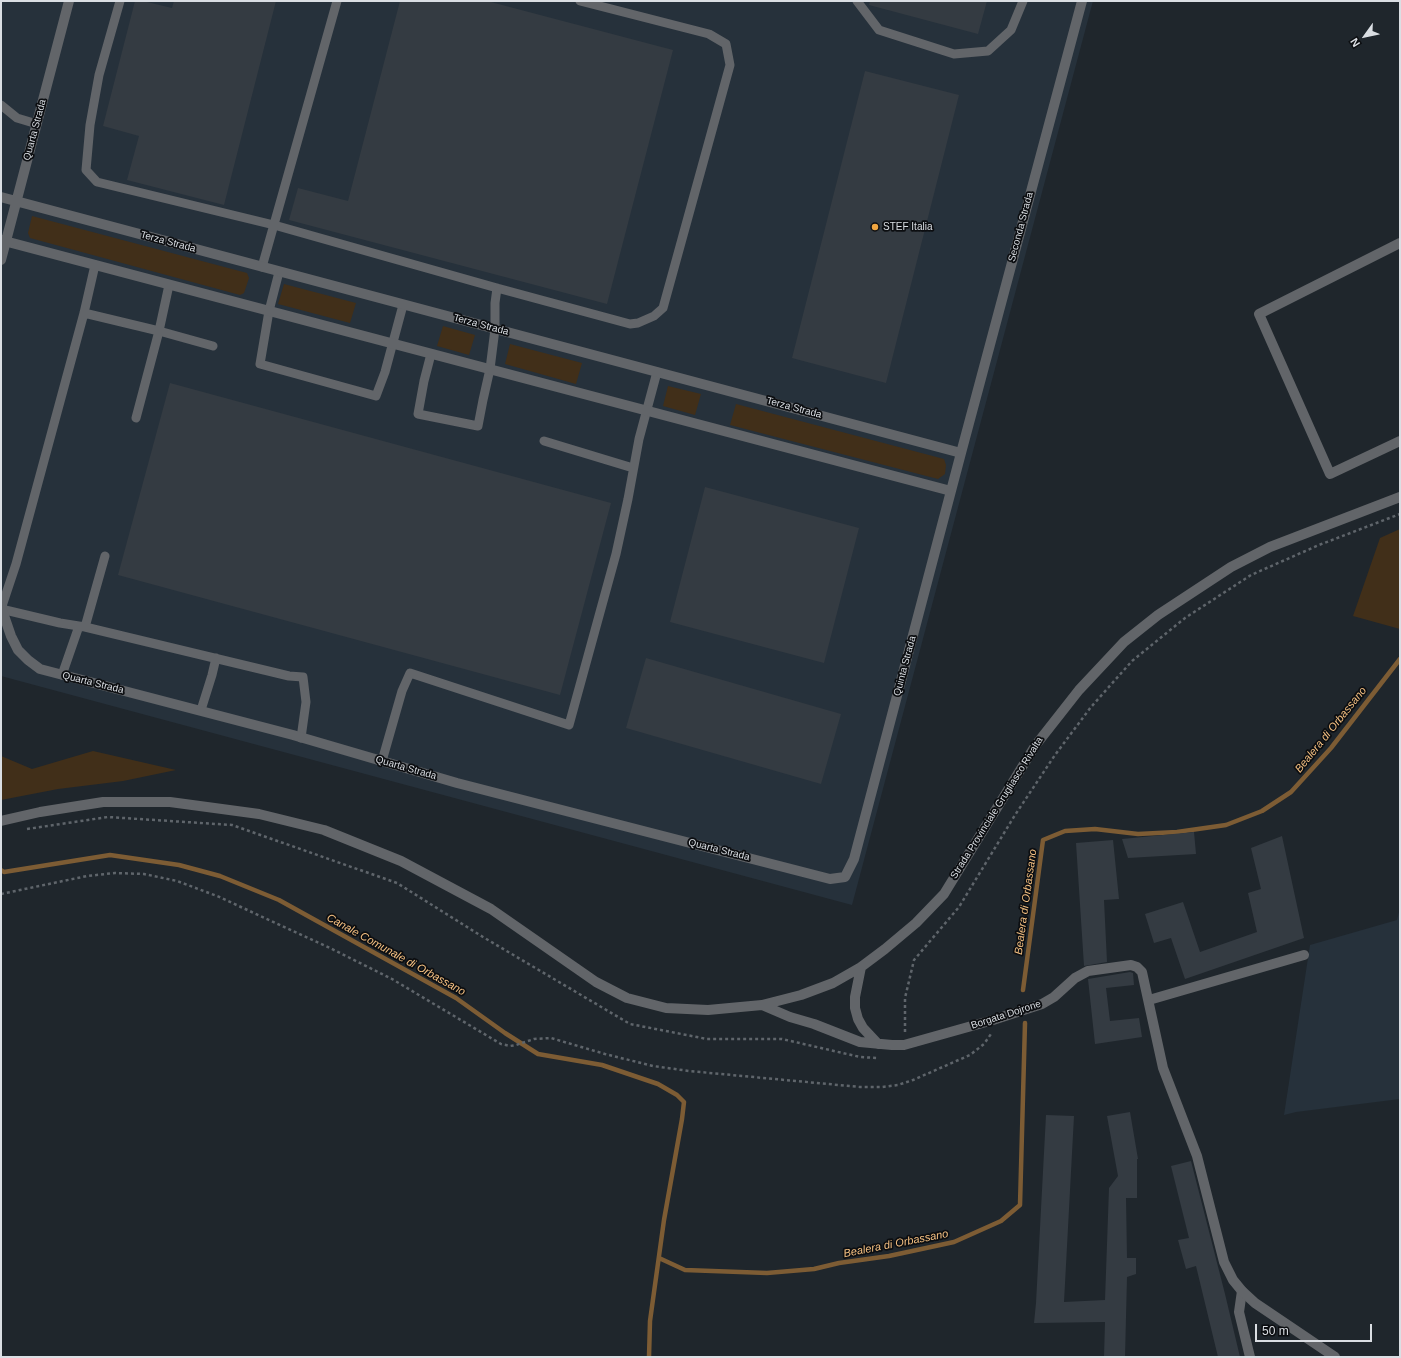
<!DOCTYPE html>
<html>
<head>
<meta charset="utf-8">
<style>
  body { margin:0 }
  #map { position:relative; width:1401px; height:1358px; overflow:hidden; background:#1f262c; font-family:Arial,sans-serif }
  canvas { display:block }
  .frame { position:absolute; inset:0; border:2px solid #dadee3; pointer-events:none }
  .north { position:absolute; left:1345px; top:16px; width:40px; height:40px; -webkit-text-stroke:3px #0c0e11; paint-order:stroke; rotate:237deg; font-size:11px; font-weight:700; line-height:16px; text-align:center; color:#dadee3 }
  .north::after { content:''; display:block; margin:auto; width:14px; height:18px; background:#dadee3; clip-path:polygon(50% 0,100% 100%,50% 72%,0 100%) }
  .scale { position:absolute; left:1255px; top:1324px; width:117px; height:18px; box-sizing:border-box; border:2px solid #dadee3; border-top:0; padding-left:5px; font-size:12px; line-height:14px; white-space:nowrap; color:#dadee3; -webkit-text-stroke:3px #0c0e11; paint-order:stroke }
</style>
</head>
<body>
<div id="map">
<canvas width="1401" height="1358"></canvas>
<div class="frame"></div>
<div class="north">N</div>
<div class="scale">50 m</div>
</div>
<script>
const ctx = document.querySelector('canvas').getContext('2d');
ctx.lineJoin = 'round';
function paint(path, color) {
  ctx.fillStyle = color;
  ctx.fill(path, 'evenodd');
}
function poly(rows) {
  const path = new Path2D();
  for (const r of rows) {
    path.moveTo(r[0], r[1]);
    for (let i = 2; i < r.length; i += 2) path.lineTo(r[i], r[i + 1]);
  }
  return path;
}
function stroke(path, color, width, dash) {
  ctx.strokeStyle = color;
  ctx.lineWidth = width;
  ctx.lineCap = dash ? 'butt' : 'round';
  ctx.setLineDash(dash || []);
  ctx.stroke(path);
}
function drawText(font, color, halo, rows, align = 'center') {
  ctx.font = font + ' Arial,sans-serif';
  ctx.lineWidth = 3.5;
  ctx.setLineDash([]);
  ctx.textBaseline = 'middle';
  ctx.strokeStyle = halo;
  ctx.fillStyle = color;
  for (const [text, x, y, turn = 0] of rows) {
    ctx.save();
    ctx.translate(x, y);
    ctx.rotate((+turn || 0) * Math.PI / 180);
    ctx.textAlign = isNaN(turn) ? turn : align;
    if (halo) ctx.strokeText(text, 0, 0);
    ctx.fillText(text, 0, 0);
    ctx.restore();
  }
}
const built = poly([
  [1,1,1093,1,852,905,1,676],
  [1400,908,1400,1099,1296,1112,1284,1115,1310,945,1397,920]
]);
const green = poly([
  [32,216,247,273,249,278,244,293,240,295,30,238,28,233],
  [284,284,356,303,350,323,278,304],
  [443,326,475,335,469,355,437,346],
  [510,344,582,363,576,384,505,364],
  [668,386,701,394,695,415,663,406],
  [736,404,944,459,946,465,945,474,938,479,730,425],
  [1400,529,1400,629,1353,616,1380,538],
  [93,751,176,770,123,781,58,789,1,800,1,756,32,769]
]);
const stream = poly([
  [1,870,4,872,110,855,179,865,220,876,279,900,456,998,505,1033,538,1054,602,1065,658,1084,677,1095,684,1102,682,1119,664,1220,650,1321,649,1357],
  [1023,990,1043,840,1065,831,1095,829,1138,834,1177,832,1226,825,1262,811,1291,792,1331,748,1400,659],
  [659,1258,685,1270,767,1273,814,1269,839,1263,889,1256,954,1242,1001,1221,1020,1205,1025,1023]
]);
const building = poly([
  [135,1,143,1,172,8,174,1,276,1,224,205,127,180,139,136,103,126],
  [400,1,487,1,673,50,607,304,289,220,298,188,348,201],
  [870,1,987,1,978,34,869,5],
  [865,71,959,95,886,383,792,358],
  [170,383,611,503,560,695,118,575],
  [705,487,859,528,824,663,670,622],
  [646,658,841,714,821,784,626,728],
  [1194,832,1196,854,1128,858,1122,839],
  [1282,836,1304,938,1185,979,1171,938,1154,943,1145,914,1183,902,1200,952,1257,932,1248,893,1261,889,1251,848],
  [1113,840,1119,899,1104,900,1107,962,1084,966,1076,843],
  [1130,972,1133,973,1134,985,1106,988,1110,1021,1139,1018,1142,1037,1095,1044,1088,979],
  [1130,1112,1138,1159,1137,1159,1137,1198,1126,1198,1127,1258,1136,1258,1136,1274,1127,1277,1125,1357,1104,1357,1105,1322,1034,1323,1036,1303,1046,1115,1074,1116,1064,1302,1105,1300,1109,1188,1118,1176,1107,1116],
  [1191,1161,1225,1294,1240,1357,1218,1357,1196,1266,1186,1269,1178,1240,1189,1238,1171,1166]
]);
const path = poly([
  [27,829,108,817,232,825,397,883,483,937,630,1024,707,1039,782,1039,860,1057,878,1058],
  [1,894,87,876,115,873,144,874,177,881,217,896,330,948,392,979,501,1044,510,1046,516,1045,534,1039,551,1038,605,1054,653,1066,689,1071,860,1087,882,1087,898,1085,913,1080,970,1055,984,1044,991,1034],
  [905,1032,905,998,914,960,959,907,1015,815,1055,755,1091,707,1132,661,1185,618,1251,575,1319,545,1400,514]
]);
const service = poly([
  [120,1,99,75,90,125,86,170,97,182,274,225,497,288,630,324,638,323,654,316,663,308,730,65,726,44,709,34,580,1],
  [857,1,879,30,954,54,988,51,1011,30,1023,1],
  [1,105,17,118,37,124],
  [95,265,84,313,16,564,1,609,60,623,85,627,289,676,303,677,306,702,301,738],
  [262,267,337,1],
  [279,272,269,311,260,364,376,396,385,372,403,305],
  [84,313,159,331,213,346],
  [431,354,424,381,418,414,478,426,483,400,490,369,495,329,495,303,497,288],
  [136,418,159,331,169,285],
  [544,441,633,468],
  [85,627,105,556],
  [62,675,79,626],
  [201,710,212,675,216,658],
  [382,761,402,691,410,673,569,725,616,554,628,499,639,439,657,372]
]);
const minor = poly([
  [1,197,961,453],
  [1,240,951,491],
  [1400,243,1259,314,1330,474,1400,441],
  [1,260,69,1],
  [1,607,11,636,18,650,28,660,40,669,293,735,457,783,830,879,845,877,854,859,961,453,1082,1],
  [1149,1000,1304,955],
  [1242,1291,1239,1312,1250,1357]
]);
const tertiary = poly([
  [1,821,40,812,103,802,170,802,259,814,324,830,401,861,491,909,596,982,627,998,666,1008,708,1010,762,1005,801,995,833,983,861,967,885,949,916,923,944,894,1035,746,1079,690,1124,642,1158,615,1231,567,1270,547,1400,497],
  [861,967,855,997,855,1008,858,1019,863,1028,878,1044],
  [762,1005,790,1017,814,1024,860,1042,892,1045,904,1045,993,1020,1042,1004,1054,997,1075,978,1088,971,1131,965,1137,967,1142,972,1163,1068,1197,1156,1224,1262,1233,1280,1242,1291,1255,1303,1335,1357]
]);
const markers = [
  [875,227,4,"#f1a640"]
];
const streetNames = [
  ["Quarta Strada",35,130,-75],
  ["Seconda Strada",1021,227,-75],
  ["Terza Strada",168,242,15],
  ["Terza Strada",481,325,15],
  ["Terza Strada",794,408,15],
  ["Quinta Strada",905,666,-75],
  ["Quarta Strada",93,683,14],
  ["Quarta Strada",406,768,16],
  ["Strada Provinciale Grugliasco Rivalta",997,808,-58],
  ["Quarta Strada",719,850,14],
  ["Borgata Dojrone",1006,1015,-18]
];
const poiNames = [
  ["STEF Italia",883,227]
];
const waterNames = [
  ["Bealera di Orbassano",1331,730,-51],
  ["Bealera di Orbassano",1026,902,-82],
  ["Canale Comunale di Orbassano",396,955,29],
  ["Bealera di Orbassano",896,1244,-11]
];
paint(built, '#26313b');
paint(green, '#412f19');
stroke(stream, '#7d5c34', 4.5);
paint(building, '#343b42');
stroke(path, '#5f656b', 2.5, [3, 3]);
stroke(service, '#626569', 9);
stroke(minor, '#626569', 10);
stroke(tertiary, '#626569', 10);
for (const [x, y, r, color] of markers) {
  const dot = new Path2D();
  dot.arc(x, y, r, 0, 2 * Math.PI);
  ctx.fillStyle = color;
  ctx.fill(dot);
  stroke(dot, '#0c0e11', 1.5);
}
drawText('10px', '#dadee3', '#0c0e11', streetNames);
drawText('10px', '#dadee3', '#0c0e11', poiNames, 'left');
drawText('italic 11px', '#f6c182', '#0c0e11', waterNames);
</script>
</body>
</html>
